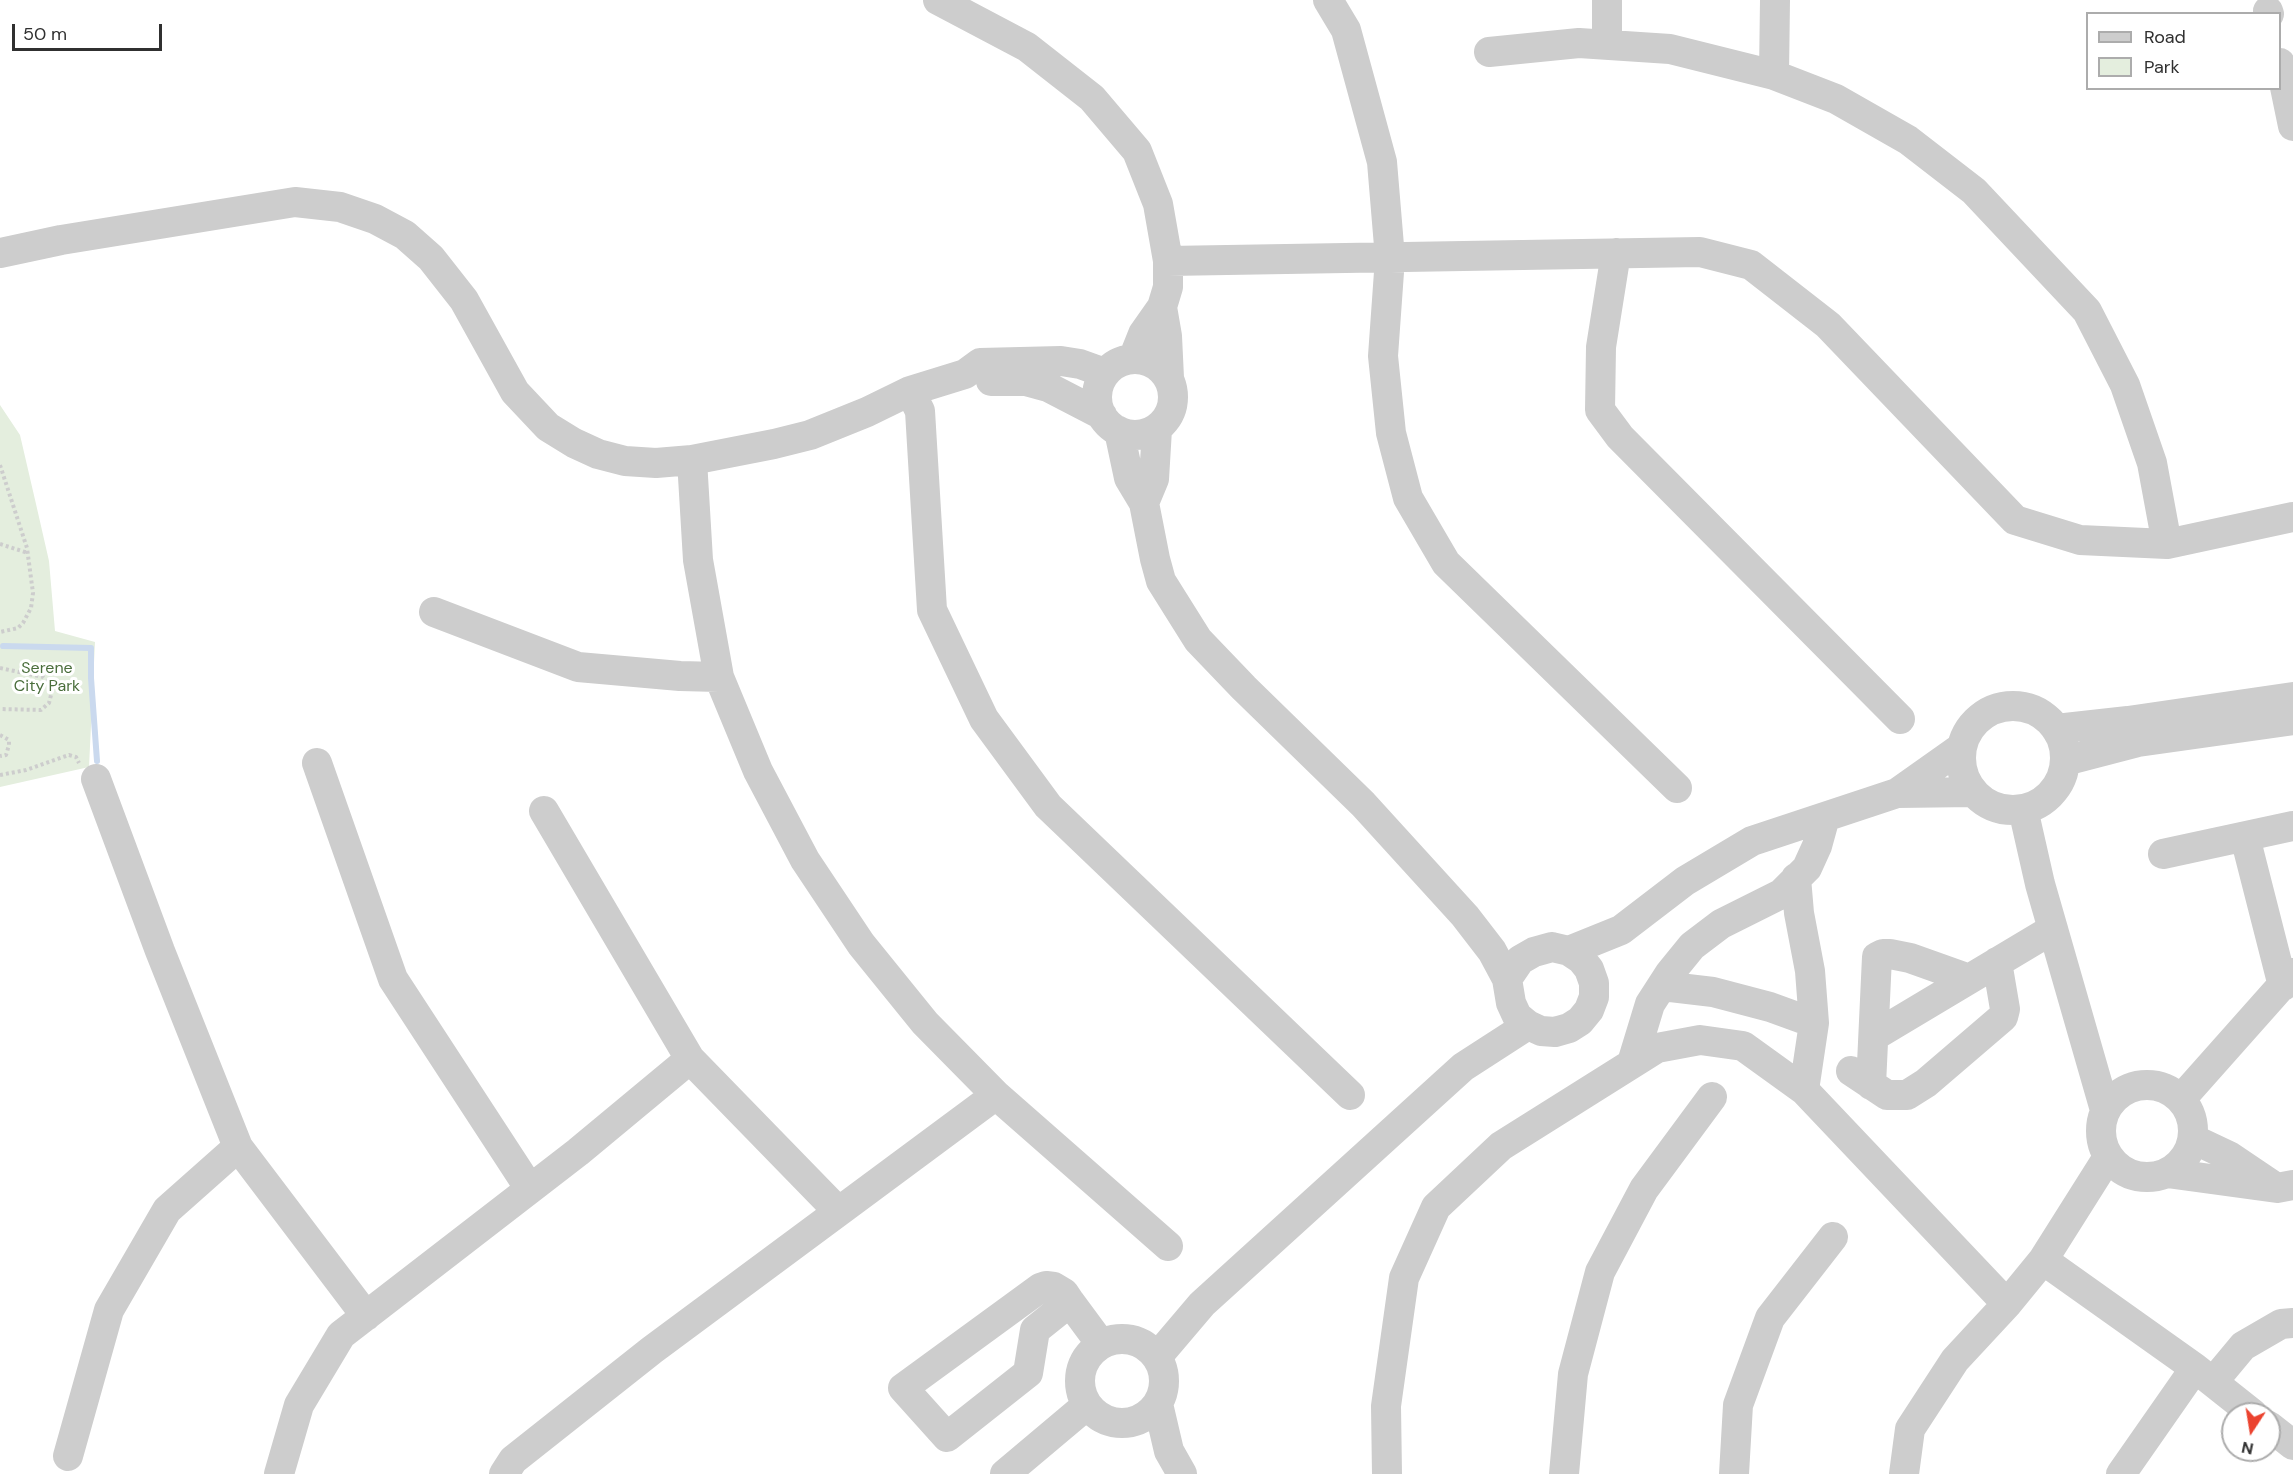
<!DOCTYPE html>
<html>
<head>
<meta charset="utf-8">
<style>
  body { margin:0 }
  #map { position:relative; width:2293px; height:1474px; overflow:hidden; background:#fff; font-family:"DM Sans",sans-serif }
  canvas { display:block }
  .legend { position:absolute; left:2086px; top:12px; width:195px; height:78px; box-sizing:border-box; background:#fff; border:2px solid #acacac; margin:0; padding:8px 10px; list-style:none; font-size:18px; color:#303030 }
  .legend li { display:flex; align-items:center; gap:12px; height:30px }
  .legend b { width:30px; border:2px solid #acacac }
  .north { position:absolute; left:2221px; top:1402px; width:60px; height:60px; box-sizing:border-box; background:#fff; border:2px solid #acacac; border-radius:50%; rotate:192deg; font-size:16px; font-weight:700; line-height:24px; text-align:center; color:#303030 }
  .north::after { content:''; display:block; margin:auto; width:21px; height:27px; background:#eb432f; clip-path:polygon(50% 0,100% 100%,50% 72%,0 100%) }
  .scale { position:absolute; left:12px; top:24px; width:150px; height:27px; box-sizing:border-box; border:3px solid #303030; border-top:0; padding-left:8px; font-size:18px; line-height:21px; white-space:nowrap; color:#303030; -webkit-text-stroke:4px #fff; paint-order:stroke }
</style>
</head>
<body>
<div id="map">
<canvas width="2293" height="1474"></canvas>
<ul class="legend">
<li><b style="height:8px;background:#cdcdcd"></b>Road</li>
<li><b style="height:16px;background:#e4eede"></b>Park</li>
</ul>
<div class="north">N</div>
<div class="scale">50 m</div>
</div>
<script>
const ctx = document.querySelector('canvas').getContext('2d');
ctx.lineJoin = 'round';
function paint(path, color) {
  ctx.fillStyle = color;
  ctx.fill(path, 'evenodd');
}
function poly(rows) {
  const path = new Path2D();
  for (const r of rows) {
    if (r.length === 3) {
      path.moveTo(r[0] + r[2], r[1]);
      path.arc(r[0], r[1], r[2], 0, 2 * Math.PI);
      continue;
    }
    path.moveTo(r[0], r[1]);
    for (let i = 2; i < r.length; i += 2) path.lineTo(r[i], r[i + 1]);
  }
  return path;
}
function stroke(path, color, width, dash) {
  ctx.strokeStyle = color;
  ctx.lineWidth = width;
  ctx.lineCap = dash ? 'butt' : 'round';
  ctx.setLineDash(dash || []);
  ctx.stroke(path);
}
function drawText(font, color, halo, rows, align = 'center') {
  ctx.font = font + ' "DM Sans",sans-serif';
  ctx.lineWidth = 6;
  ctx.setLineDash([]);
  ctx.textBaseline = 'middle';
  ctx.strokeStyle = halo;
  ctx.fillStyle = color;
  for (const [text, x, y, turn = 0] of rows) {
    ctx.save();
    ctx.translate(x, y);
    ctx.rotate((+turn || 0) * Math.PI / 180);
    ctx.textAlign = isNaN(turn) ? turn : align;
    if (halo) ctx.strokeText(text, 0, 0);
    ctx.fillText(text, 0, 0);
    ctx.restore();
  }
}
const green = poly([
  [0,405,20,435,36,504,49,561,55,631,95,642,89,767,0,787]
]);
const stream = poly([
  [3,646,91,648,91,678,97,761]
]);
const path = poly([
  [0,465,27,548,33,593,31,608,23,623,18,628,0,632],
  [0,544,28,553],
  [0,668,43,677,52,686,52,691,49,703,41,710,0,709],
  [0,735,9,740,9,745,6,755,0,756],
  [0,775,26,770,69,755,76,757,79,763]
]);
const minor = poly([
  [938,0,1027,47,1092,98,1137,151,1158,204,1168,261,1168,287,1162,307,1143,334,1133,359],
  [1328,0,1346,30,1382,162,1390,258,1383,356,1391,433,1408,498,1446,563,1677,788],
  [1607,0,1607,45],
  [2268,11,2269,14],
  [1489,52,1579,43,1670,49,1774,75,1836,99,1908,140,1974,191,2087,311,2125,385,2152,463,2167,544],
  [2280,63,2293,126],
  [1774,75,1775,0],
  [0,253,61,240,295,202,340,207,375,219,405,235,431,258,464,300,515,392,548,427,574,443,598,454,625,461,656,463,692,460,774,444,810,435,867,412,910,391,965,374,980,363,1061,361,1080,364,1105,373],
  [1616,253,1601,347,1600,410,1620,437,1900,719],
  [1168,261,1700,252,1751,265,1828,325,2015,520,2080,540,2167,544,2293,517],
  [1162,307,1167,336,1169,378],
  [1135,397,38],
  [991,381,1026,381,1048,387,1102,415],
  [910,391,920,411,932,610,984,719,1048,806,1350,1095],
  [1119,431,1129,478,1144,503,1155,559,1161,581,1198,640,1244,688,1363,804,1465,916,1492,951,1507,979],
  [692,460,698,560,719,677,758,771,805,860,861,944,925,1023,996,1095,1168,1246],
  [1144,503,1154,479,1157,429],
  [434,612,578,667,680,676,719,677],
  [2013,758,52],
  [2056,729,2128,721,2293,697],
  [2065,761,2138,742,2293,720],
  [317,763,393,979,530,1189],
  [96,779,160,951,238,1147,366,1316],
  [1897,793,1973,792],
  [2023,809,2040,884,2105,1110],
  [544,811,690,1059,838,1211],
  [2245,837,2283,986],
  [2163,854,2293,826],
  [1796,878,1799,913,1810,971,1814,1023,1804,1090],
  [1552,947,1569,951,1581,959,1589,969,1594,983,1594,997,1589,1010,1580,1021,1569,1028,1555,1032,1541,1031,1528,1025,1517,1016,1511,1003,1507,979,1520,960,1534,952,1552,947],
  [1569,951,1621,930,1685,881,1752,841,1897,793,1962,747],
  [1662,986,1713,992,1770,1007,1814,1023],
  [1874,1036,2053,929],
  [1632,1063,1650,1004,1670,973,1692,946,1721,924,1781,894,1807,868,1817,846,1825,817],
  [1851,1071,1887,1095,1907,1095,1926,1083,2003,1017,2005,1009,1997,962],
  [2147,1131,46],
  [1871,1085,1877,957,1883,954,1890,954,1910,958,1969,979],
  [2181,1099,2293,973],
  [2193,1139,2229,1156,2272,1185],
  [2167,1173,2277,1188,2293,1185],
  [2043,1260,2195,1368,2253,1414],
  [1070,1302,1035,1330,1028,1373,947,1437,903,1388,1040,1288,1046,1286,1054,1287,1064,1293,1070,1302,1101,1344],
  [1122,1381,42],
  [1157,1357,1202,1304,1463,1067,1528,1025],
  [2213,1382,2243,1346,2281,1324,2293,1323],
  [1158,1404,1169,1451,1182,1474],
  [2269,1426,2293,1445],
  [68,1456,109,1310,167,1210,238,1147],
  [279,1474,299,1405,341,1335,578,1152,690,1059],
  [504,1474,513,1460,652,1350,996,1095],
  [1005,1474,1087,1405],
  [1387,1474,1386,1406,1404,1278,1436,1207,1501,1146,1657,1048,1700,1040,1743,1046,1804,1090,2007,1304],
  [1564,1474,1573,1374,1600,1272,1644,1189,1712,1097],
  [1734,1474,1738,1405,1770,1318,1833,1237],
  [1904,1474,1910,1429,1955,1360,2007,1304,2043,1260,2108,1157],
  [2121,1474,2195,1368]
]);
const parkNames = [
  ["Serene",47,669],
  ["City Park",47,687]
];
paint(green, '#e4eede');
stroke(stream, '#cad9ee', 6);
stroke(path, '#cdcdcd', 4, [3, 3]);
stroke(minor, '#cdcdcd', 30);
drawText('16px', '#4a6e3c', '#fff', parkNames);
</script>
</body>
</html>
